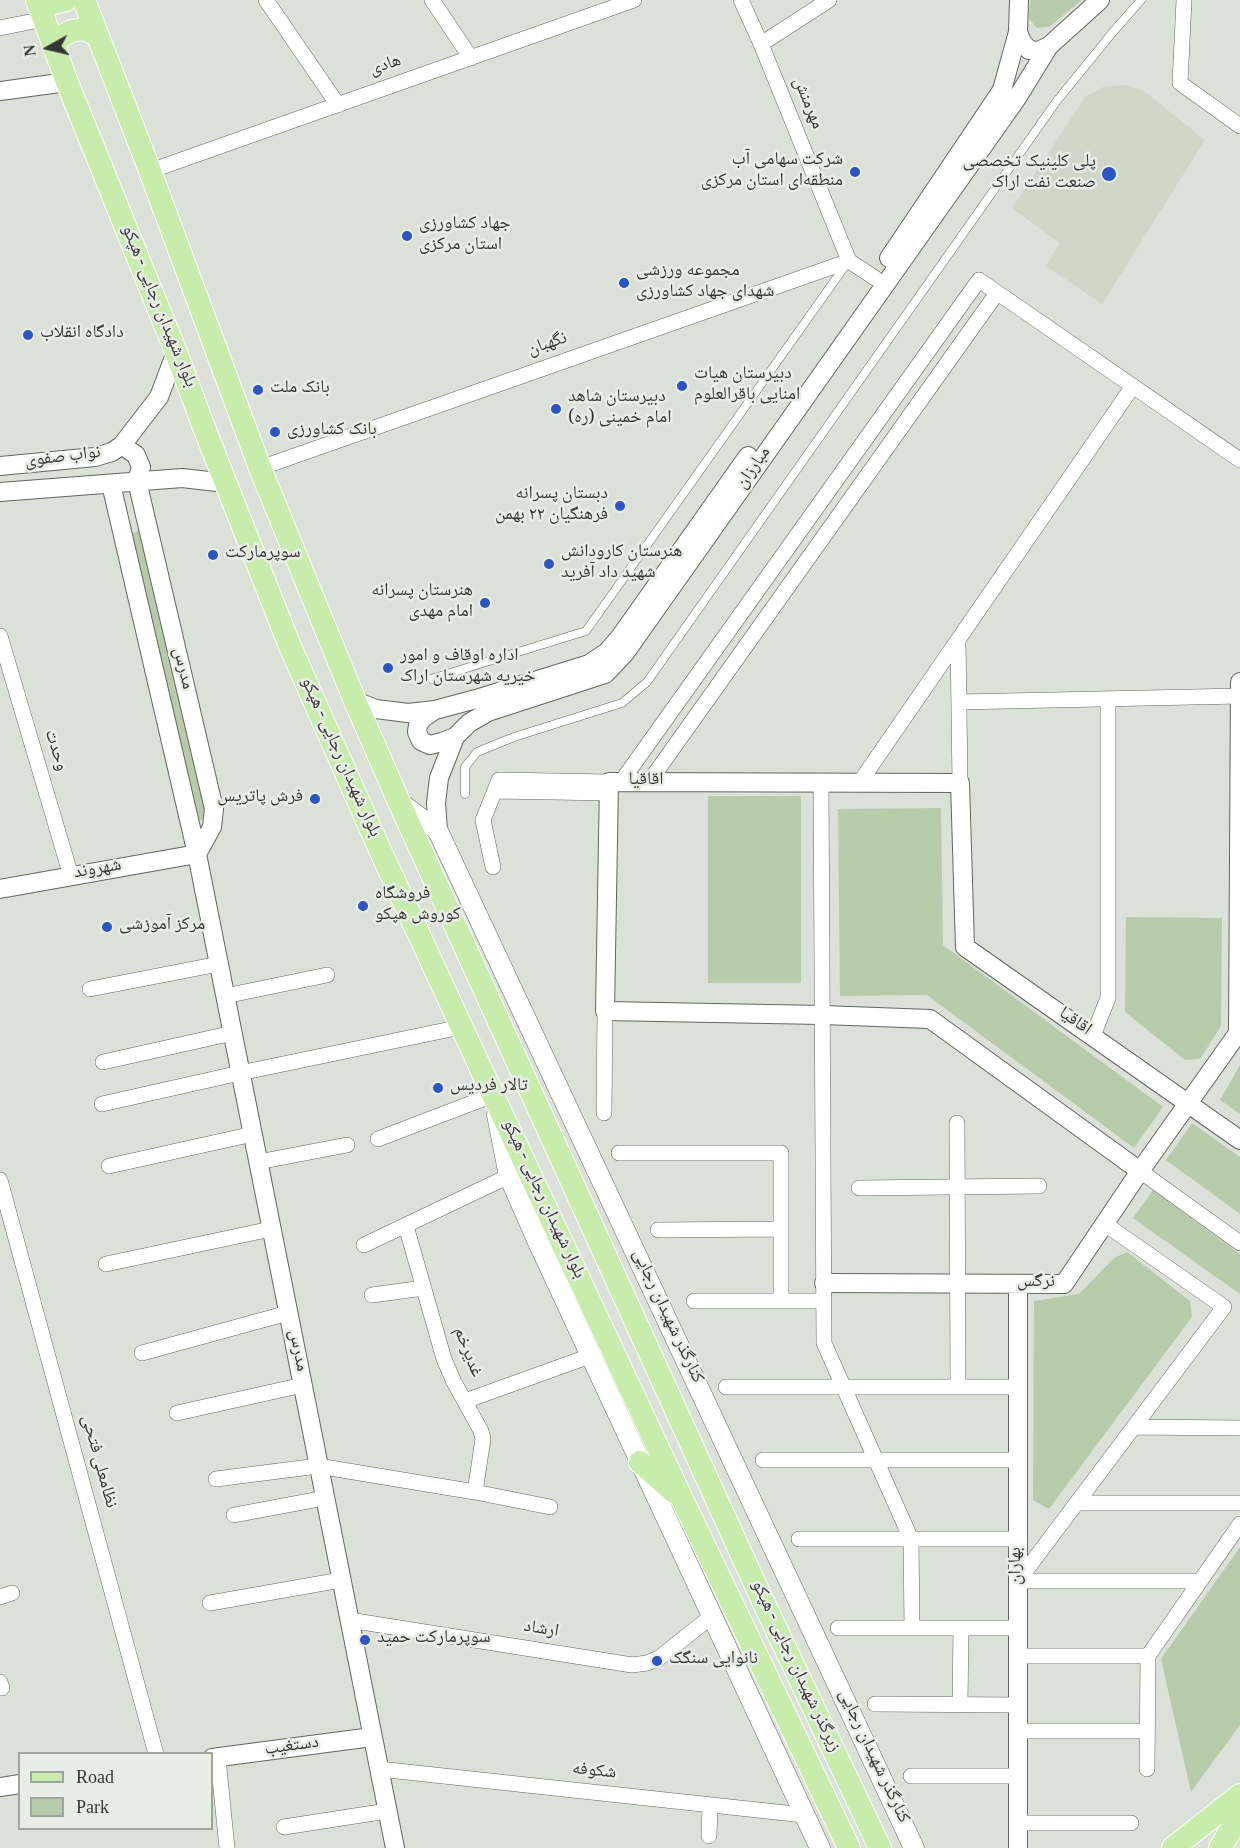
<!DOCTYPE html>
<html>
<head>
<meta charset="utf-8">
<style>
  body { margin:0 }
  #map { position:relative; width:1240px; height:1848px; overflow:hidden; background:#dbe0d9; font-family:Georgia,serif }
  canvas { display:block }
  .legend { position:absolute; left:18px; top:1752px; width:195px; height:78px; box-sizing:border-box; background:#e8ede6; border:2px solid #a0a49f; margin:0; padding:8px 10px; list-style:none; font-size:18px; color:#353734 }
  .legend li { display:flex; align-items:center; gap:12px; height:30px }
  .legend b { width:30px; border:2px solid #a0a49f }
  .north { position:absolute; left:18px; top:18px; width:60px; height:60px; -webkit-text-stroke:4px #e8ede6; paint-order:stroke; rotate:262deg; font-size:16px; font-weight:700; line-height:24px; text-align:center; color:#353734 }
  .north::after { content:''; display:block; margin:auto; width:21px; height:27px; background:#353734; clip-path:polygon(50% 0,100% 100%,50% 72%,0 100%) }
</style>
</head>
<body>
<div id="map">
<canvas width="1240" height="1848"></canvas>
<ul class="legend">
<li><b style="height:8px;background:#c8ecac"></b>Road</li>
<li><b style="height:16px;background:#b7cbaa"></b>Park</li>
</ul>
<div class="north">N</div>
</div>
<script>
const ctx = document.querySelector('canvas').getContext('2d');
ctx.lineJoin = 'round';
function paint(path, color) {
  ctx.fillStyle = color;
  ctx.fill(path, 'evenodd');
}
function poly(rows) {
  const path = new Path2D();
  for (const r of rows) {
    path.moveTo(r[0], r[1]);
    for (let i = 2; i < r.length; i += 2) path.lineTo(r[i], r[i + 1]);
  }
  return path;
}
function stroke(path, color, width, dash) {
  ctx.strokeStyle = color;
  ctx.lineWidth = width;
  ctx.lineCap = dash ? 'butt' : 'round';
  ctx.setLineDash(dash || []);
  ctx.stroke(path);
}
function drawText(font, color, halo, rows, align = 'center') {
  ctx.font = font + ' Georgia,"Noto Naskh Arabic",serif';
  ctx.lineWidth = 5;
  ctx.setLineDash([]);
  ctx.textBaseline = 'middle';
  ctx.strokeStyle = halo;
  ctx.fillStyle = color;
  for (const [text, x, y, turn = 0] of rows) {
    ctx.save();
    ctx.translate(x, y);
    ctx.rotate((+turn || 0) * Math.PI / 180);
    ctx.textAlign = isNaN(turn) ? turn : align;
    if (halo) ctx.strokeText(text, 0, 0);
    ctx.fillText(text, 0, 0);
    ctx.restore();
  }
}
const built = poly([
  [1126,85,1144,91,1205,140,1102,304,1046,266,1060,243,1012,208,1086,96,1103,87]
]);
const green = poly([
  [1030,0,1082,0,1049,27,1037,28,1029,19],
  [139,530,142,532,209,808,206,817,202,820,198,820,132,538,132,534],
  [708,796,801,796,801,983,708,983],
  [941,808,943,945,1163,1107,1134,1148,927,995,840,996,838,809],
  [1126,917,1222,918,1221,1026,1200,1059,1185,1060,1125,1012],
  [1240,1065,1240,1114,1220,1100],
  [1192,1123,1240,1157,1240,1214,1166,1160],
  [1153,1190,1240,1254,1240,1294,1133,1218],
  [1127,1252,1190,1301,1192,1317,1049,1509,1033,1500,1034,1301,1079,1294,1114,1258],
  [1240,1547,1240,1725,1191,1792,1161,1659]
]);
const service = poly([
  [431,679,586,631,845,266],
  [465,794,465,767,477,752,514,737,622,703,647,682,1056,102,1113,32,1141,0]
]);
const minor = poly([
  [266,0,338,105],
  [432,0,471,58],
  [741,0,761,44,849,261,875,278],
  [1184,0,1180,83,1240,126],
  [0,28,44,19],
  [761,44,829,0],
  [150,171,634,0],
  [260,468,849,261],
  [0,636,71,876],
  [958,640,960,783],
  [959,702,1240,696],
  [621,782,979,280,1240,460],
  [649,782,997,293],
  [821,782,824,1343,911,1539,912,1628],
  [860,782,1133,386],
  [495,791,609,793],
  [493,867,483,820,499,780,609,782],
  [90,989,219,964],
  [225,996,327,975],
  [1093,1036,1108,998,1108,699],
  [103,1062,233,1033],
  [102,1104,240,1073,461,1027],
  [604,1113,605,1011],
  [957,1123,958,1387],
  [378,1139,493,1095],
  [619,1153,781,1153,781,1301],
  [258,1162,347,1145],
  [109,1166,253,1134],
  [1140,1171,1240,1243],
  [0,1180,156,1754],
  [859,1188,1039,1186],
  [406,1226,444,1359,454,1382,481,1431,483,1439,475,1492],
  [658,1230,780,1229],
  [364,1245,509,1176],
  [106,1264,271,1229],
  [372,1295,424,1288],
  [694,1301,824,1301],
  [142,1353,288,1313],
  [726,1387,1018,1387],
  [465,1401,590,1356],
  [177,1413,303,1385],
  [1134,1427,1240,1428],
  [763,1460,1018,1460],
  [216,1479,318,1466,475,1492,550,1507],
  [1077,1503,1240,1503],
  [234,1515,325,1498],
  [799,1539,1018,1539],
  [1018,1581,1224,1307,1105,1224],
  [1018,1581,1200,1581],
  [0,1597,12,1593],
  [210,1603,341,1580],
  [349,1620,632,1665,647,1663,659,1658,712,1616],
  [838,1628,1018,1628],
  [1018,1656,1148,1656],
  [0,1682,2,1688],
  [875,1704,1018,1705],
  [960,1705,961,1628],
  [1018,1731,1147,1731],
  [218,1758,227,1848],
  [379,1769,804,1815],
  [1147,1769,1148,1656,1240,1524],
  [911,1776,1018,1776],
  [1018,1823,1131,1823],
  [284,1827,387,1811],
  [709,1836,710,1805]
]);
const tertiary = poly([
  [1019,0,1018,32,1022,42,1029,50,1038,51,1049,46,1100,0],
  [0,91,67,82],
  [889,258,1002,90,1018,32],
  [122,445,136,455,141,467,137,481,214,809,212,827,197,854],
  [0,466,95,457,112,452,122,445,159,397,176,352],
  [111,484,197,854,395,1848],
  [0,492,182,478,226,483],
  [355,701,376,709,408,713,435,710,476,699,589,664,607,652,620,637,748,456],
  [435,710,423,718,418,725,417,732,421,741,430,745,442,742,455,737],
  [438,831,436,803,439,778,455,737,469,723,488,712,605,674,625,653,1017,98,1049,46],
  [0,889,197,854],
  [1140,1171,930,1019,823,1015,605,1011,609,782,960,783,965,947,1240,1140],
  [824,1283,1064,1284,1140,1171,1238,1033,1240,682],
  [1018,1284,1018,1848],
  [212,1758,372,1737],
  [0,1787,20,1784]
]);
const secondary = poly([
  [399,802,438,831,914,1848],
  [497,1115,509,1176,537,1240,820,1848]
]);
const primary = poly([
  [37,0,67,82,176,352,203,425,289,644,380,850,493,1095,682,1499,849,1848],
  [84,0,150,171,260,468,355,701,399,802,760,1595,880,1848],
  [37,1,50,4,66,0],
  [54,48,59,38,71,31,84,29,96,35],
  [640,1462,674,1492],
  [1173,1848,1240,1795],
  [1220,1848,1240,1815]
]);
const markers = [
  [855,172,6,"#2c54c3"],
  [1109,174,8,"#2c54c3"],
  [407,236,6,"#2c54c3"],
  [624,283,6,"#2c54c3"],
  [28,335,6,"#2c54c3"],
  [682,386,6,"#2c54c3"],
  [258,390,6,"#2c54c3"],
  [556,409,6,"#2c54c3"],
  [275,432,6,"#2c54c3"],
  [620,506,6,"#2c54c3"],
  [213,555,6,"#2c54c3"],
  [549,564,6,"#2c54c3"],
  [485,603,6,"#2c54c3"],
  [388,668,6,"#2c54c3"],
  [315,799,6,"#2c54c3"],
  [363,906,6,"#2c54c3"],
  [107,927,6,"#2c54c3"],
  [438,1088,6,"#2c54c3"],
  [365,1640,6,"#2c54c3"],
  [657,1661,6,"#2c54c3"]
];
const streetNames = [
  ["هادی",386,67,-19],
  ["مهرمنش",806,104,68],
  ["بلوار شهیدان رجایی - هپکو",157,307,68],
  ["نگهبان",548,346,-19],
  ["نواب صفوی",63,459,-7],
  ["مبارزان",755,469,-55],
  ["مدرس",181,669,77],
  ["وحدت",54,751,73],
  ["بلوار شهیدان رجایی - هپکو",339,758,66],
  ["اقاقیا",646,782],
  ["شهروند",98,871,-10],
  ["اقاقیا",1074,1023,35],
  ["بلوار شهیدان رجایی - هپکو",542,1200,65],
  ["نرگس",1036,1284],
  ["کنارگذر شهیدان رجایی",666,1317,65],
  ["مدرس",296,1351,79],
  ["غدیرخم",466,1353,69],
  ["نظامعلی فتحی",97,1462,75],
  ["بهاران",1018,1566,-90],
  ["ارشاد",541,1631,9],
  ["زیرگذر شهیدان رجایی - هپکو",794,1667,65],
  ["دستغیب",292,1748,-8],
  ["کنارگذر شهیدان رجایی",872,1757,65],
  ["شکوفه",594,1773,6]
];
const poiNames = [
  ["شرکت سهامی آب",843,162,"right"],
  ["منطقه‌ای استان مرکزی",843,183,"right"],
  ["پلی کلینیک تخصصی",1096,164,"right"],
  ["صنعت نفت اراک",1096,185,"right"],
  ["جهاد کشاورزی",419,226],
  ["استان مرکزی",419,247],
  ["مجموعه ورزشی",636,273],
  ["شهدای جهاد کشاورزی",636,294],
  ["دادگاه انقلاب",40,335],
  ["دبیرستان هیات",694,376],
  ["امنایی باقرالعلوم",694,397],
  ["بانک ملت",270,390],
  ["دبیرستان شاهد",568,399],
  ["امام خمینی (ره)",568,420],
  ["بانک کشاورزی",287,432],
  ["دبستان پسرانه",608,496,"right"],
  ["فرهنگیان ۲۲ بهمن",608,517,"right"],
  ["هنرستان کارودانش",561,554],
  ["شهید داد آفرید",561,575],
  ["سوپرمارکت",225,555],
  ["هنرستان پسرانه",473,593,"right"],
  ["امام مهدی",473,614,"right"],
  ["اداره اوقاف و امور",400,658],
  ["خیریه شهرستان اراک",400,679],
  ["فرش پاتریس",303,799,"right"],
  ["فروشگاه",375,896],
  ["کوروش هپکو",375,917],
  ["مرکز آموزشی",119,927],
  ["تالار فردیس",450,1088],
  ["سوپرمارکت حمید",377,1640],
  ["نانوایی سنگک",669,1661]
];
paint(built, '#ced6c8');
paint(green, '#b7cbaa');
stroke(service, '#626660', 9);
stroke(minor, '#626660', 16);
stroke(tertiary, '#626660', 20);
stroke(secondary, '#626660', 21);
stroke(primary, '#fff', 24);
stroke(service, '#fff', 8);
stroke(minor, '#fff', 15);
stroke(tertiary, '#fff', 18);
stroke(secondary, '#fff', 20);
stroke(primary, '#c8ecac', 22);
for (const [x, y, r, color] of markers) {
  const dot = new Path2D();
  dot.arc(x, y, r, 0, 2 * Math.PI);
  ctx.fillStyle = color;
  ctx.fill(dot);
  stroke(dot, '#e8ede6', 2);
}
drawText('18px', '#353734', '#e8ede6', streetNames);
drawText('18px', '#353734', '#e8ede6', poiNames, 'left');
</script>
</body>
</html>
